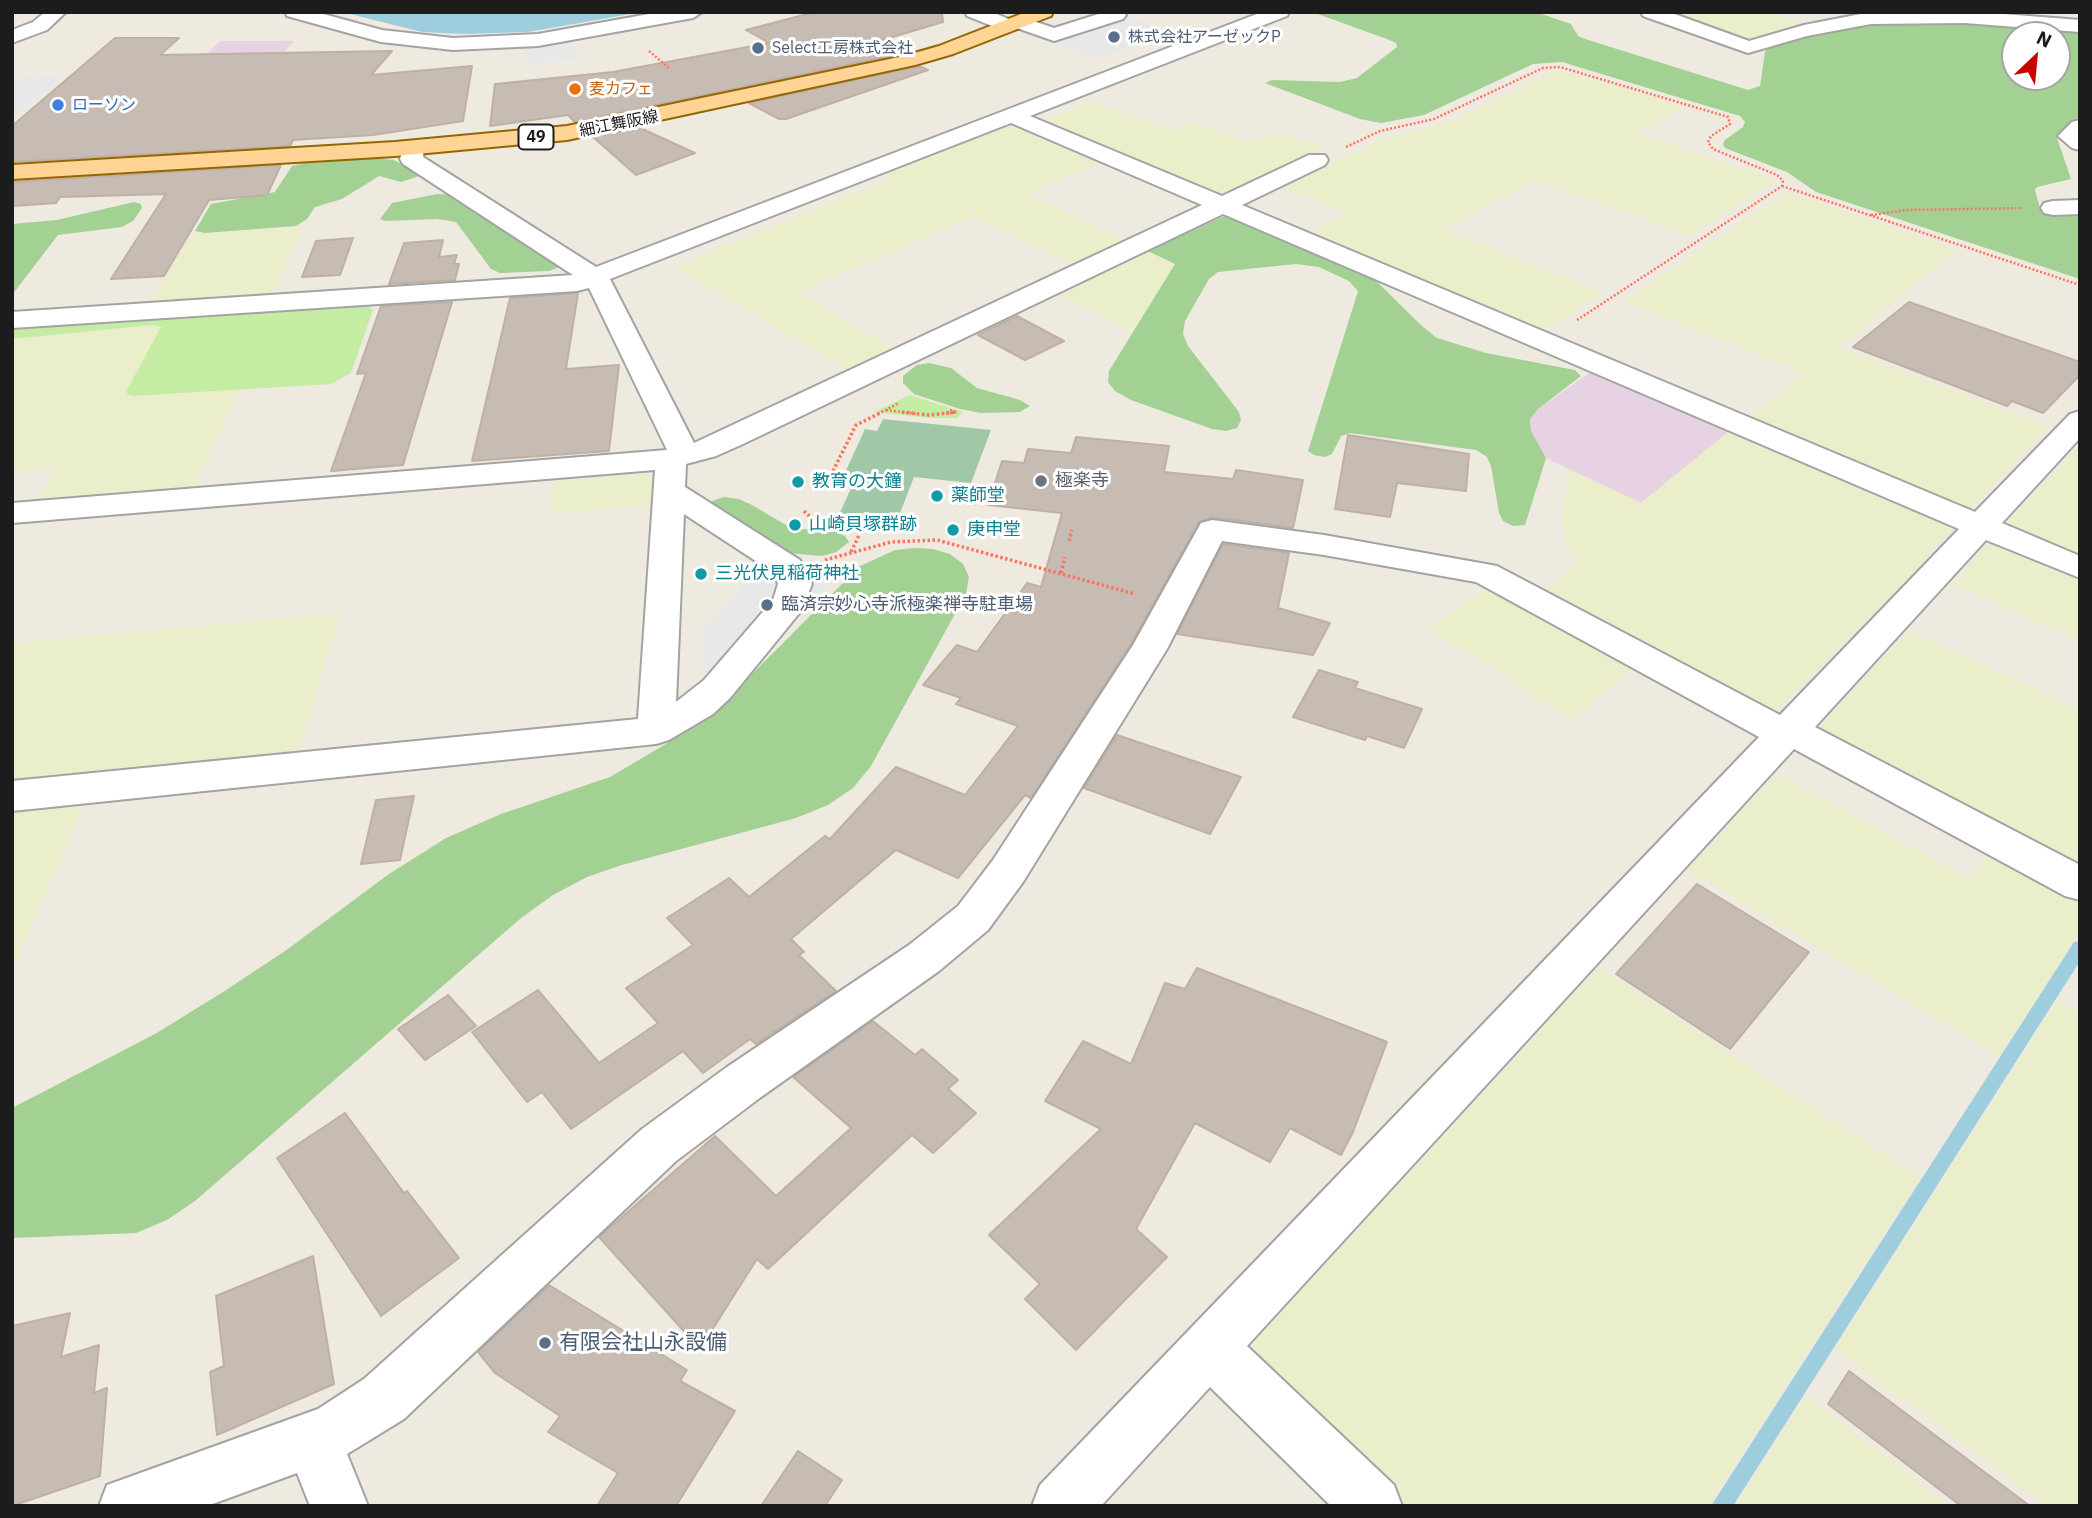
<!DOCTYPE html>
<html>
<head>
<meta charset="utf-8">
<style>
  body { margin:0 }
  #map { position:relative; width:2092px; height:1518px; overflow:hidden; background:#eeeae0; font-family:"IBM Plex Sans",sans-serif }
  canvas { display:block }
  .frame { position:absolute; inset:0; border:14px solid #1c1c1c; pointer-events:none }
  .north { position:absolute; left:2001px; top:21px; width:70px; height:70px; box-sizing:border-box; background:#fff; border:2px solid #a4a4a4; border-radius:50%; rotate:26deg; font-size:19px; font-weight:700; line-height:28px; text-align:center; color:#1c1c1c }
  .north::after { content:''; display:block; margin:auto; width:24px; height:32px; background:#c70500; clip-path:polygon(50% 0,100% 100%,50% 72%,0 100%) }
</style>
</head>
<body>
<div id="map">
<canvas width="2092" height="1518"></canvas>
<div class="frame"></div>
<div class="north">N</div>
</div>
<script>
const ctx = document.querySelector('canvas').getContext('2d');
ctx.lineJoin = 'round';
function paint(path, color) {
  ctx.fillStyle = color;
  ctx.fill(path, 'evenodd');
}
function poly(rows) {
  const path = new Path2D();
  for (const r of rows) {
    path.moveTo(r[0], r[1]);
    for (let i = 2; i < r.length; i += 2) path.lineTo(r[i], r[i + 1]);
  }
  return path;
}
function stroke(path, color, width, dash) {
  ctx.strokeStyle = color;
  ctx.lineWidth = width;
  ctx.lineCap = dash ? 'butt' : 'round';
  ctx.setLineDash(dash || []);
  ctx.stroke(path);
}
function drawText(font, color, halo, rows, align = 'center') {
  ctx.font = font + ' "IBM Plex Sans","Noto Sans JP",sans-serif';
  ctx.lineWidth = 6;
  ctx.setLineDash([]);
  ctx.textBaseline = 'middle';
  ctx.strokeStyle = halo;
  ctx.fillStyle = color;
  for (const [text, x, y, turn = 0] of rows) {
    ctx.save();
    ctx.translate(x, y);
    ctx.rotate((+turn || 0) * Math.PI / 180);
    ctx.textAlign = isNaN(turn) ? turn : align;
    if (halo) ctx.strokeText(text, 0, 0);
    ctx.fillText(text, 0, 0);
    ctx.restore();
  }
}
const industrial = poly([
  [220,41,294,41,247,91,168,91],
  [1594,370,1732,429,1641,503,1546,458,1531,431,1530,419,1538,409]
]);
const farmland = poly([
  [1660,12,1766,12,1810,27,1750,43],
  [1557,70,1684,106,1637,133,1770,178,1773,182,1690,236,1535,180,1444,230,1602,293,1544,330,1534,330,1306,235,1346,213,1281,187,1382,139,1451,121],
  [1090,100,1172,131,1193,122,1249,143,1278,131,1323,148,1222,195,1213,195,1042,123],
  [1007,123,1016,124,1104,161,1027,194,1126,240,1073,265,974,217,798,292,895,349,849,371,675,266,893,178,883,172],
  [1787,192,1958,250,1838,347,2048,427,1972,509,1960,509,1746,420,1804,373,1623,301],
  [303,227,270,298,149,306,191,234],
  [1148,251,1175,264,1134,332,1058,294],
  [158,325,161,329,127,390,132,396,239,390,194,488,37,501,55,469,12,472,12,339],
  [1732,429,1949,521,1954,528,1778,711,1764,711,1543,593,1576,565,1565,537,1562,511,1570,470,1641,503],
  [2080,444,2080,560,2012,531,2007,524],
  [648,474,656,478,654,505,549,513,554,481],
  [1989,543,2001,543,2080,577,2080,641,1952,584],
  [1488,586,1635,666,1573,720,1507,681,1511,677,1429,630],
  [340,613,298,755,12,784,12,643],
  [1909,630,2080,710,2080,871,1825,737,1820,727],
  [1777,774,1969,878,1991,850,2080,898,2080,931,1999,1056,1688,870],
  [86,801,35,918,12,972,12,808],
  [1599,967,1920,1178,1707,1506,1409,1506,1256,1362,1254,1342],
  [2057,1001,2080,1013,2080,1506,2047,1506,1835,1349],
  [1806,1396,1947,1504,1946,1506,1736,1506]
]);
const grass = poly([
  [367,304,373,310,351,373,331,384,132,396,127,394,127,390,161,327,153,325,12,339,12,325],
  [910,395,963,412,957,418,929,418,874,412]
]);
const forest = poly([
  [1312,12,1536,12,1571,24,1578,36,1585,39,1748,90,1760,86,1765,52,1768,47,1865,22,1967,20,2080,29,2080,116,2057,134,2057,138,2071,179,2037,187,2035,190,2040,208,2049,210,2080,211,2080,279,1816,192,1787,172,1725,148,1723,144,1725,140,1743,127,1745,122,1740,116,1562,62,1533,64,1424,115,1381,123,1360,119,1265,83,1272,80,1340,82,1357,78,1397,47,1396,43,1387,39],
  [2015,35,2057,35,2057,77,2015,77],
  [373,158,394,160,417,173,417,177,401,182,379,176,342,199,315,207,307,219,296,226,205,233,195,231,211,204,275,192,292,166,309,162],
  [437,194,455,195,562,266,549,271,500,273,491,269,456,222,437,219,385,221,380,219,392,203],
  [134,202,141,204,142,208,133,221,122,227,58,235,12,295,12,224,57,220],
  [1222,217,1231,217,1372,277,1422,326,1437,338,1486,353,1575,370,1581,376,1538,409,1530,419,1531,431,1546,458,1525,525,1513,526,1503,521,1499,513,1491,466,1487,457,1476,450,1350,433,1341,436,1332,454,1325,457,1314,455,1308,451,1358,291,1349,281,1319,267,1296,264,1218,272,1209,279,1185,321,1183,334,1188,346,1239,412,1241,420,1237,428,1226,431,1212,429,1131,400,1115,391,1108,382,1109,371,1175,264,1148,251],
  [929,363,951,368,977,388,1020,400,1030,406,1020,412,981,413,960,409,914,394,903,383,903,376,917,365],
  [724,497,739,499,752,505,791,528,836,532,845,536,849,542,836,552,822,556,787,553,711,507,712,501],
  [915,548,933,549,950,554,963,564,969,577,966,594,871,766,853,788,828,805,796,818,622,865,587,877,553,895,521,918,195,1201,167,1220,136,1233,12,1238,12,1108,155,1034,223,992,285,951,389,874,446,838,501,814,610,777,686,732,717,709,860,566,895,550]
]);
const cemetery = poly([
  [883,419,991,430,971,483,914,477,895,526,837,519,854,482,843,477,865,429,877,431]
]);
const parking = poly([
  [1131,17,1174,34,1097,59,1054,41],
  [568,38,578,59,529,66,521,45],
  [65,75,12,119,12,78],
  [765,561,836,578,725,688,702,669,703,632]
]);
const water = poly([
  [342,12,642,12,528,32,465,34,422,32]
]);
const stream = poly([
  [2080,941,2080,961,1733,1506,1711,1506,2074,942,2080,941]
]);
const building = poly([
  [815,12,942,12,943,22,869,44,895,55,575,122,568,115,490,126,495,84,613,72,769,43,746,30,815,12],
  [115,38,179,38,160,55,392,51,371,75,472,66,463,121,373,135,293,140,290,146,12,162,12,126,115,38],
  [919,66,928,70,786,119,779,119,749,103,919,66],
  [638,127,695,153,636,175,593,137,638,127],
  [281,165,267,195,209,200,164,276,111,279,166,194,60,197,56,203,12,206,12,182,281,165],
  [353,238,340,275,302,277,316,241,353,238],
  [443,240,439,257,457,255,454,264,459,264,455,280,389,284,404,243,443,240],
  [578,293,566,369,619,365,609,451,472,461,510,298,578,293],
  [452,302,403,465,331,471,366,373,357,374,381,306,452,302],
  [1909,302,2080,362,2080,375,2043,413,2012,401,2007,406,1853,347,1909,302],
  [1017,316,1064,341,1025,360,978,335,1017,316],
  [1348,435,1469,454,1466,491,1397,483,1390,517,1335,509,1348,435],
  [1076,437,1169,446,1164,472,1233,479,1236,470,1303,480,1293,528,1212,517,1199,522,1131,644,1031,798,1025,795,958,878,896,850,791,939,804,952,799,955,836,991,756,1044,750,1039,703,1073,683,1051,571,1129,542,1092,527,1102,472,1032,538,990,599,1063,658,1023,626,988,693,945,667,918,729,878,749,897,825,836,830,839,896,767,965,795,1018,726,956,704,961,698,923,685,957,645,977,652,1027,583,1041,587,1062,513,988,505,1002,461,1024,463,1028,449,1071,453,1076,437],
  [1223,544,1289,553,1278,608,1330,623,1313,655,1177,634,1223,544],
  [1319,670,1358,682,1355,688,1422,709,1404,748,1367,736,1365,740,1293,717,1319,670],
  [1117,735,1241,777,1210,834,1084,788,1117,735],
  [414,796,400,860,361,864,376,800,414,796],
  [1697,884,1809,952,1730,1049,1616,974,1697,884],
  [1197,968,1387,1042,1353,1132,1341,1155,1290,1128,1270,1162,1195,1123,1136,1229,1167,1257,1076,1350,1025,1299,1040,1284,989,1235,1101,1129,1045,1101,1083,1041,1131,1064,1165,983,1185,989,1197,968],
  [448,995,476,1026,425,1060,398,1029,448,995],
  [873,1021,915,1055,922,1049,958,1080,948,1089,976,1113,933,1153,912,1135,768,1269,757,1259,700,1349,599,1237,715,1136,776,1196,851,1128,793,1077,873,1021],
  [345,1113,404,1193,407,1191,459,1258,381,1316,277,1158,345,1113],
  [313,1256,334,1384,217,1435,210,1372,224,1366,216,1296,313,1256],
  [549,1285,687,1370,680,1381,735,1411,676,1506,597,1506,618,1473,548,1432,560,1416,495,1373,478,1352,549,1285],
  [70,1313,61,1357,99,1345,94,1393,107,1388,100,1476,12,1506,12,1326,70,1313],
  [1849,1371,2030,1506,1961,1506,1828,1404,1849,1371],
  [798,1451,842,1480,825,1506,761,1506,798,1451]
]);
const pathFar1 = poly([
  [649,51,669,68],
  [1346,147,1380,131,1434,119,1543,68,1560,67,1728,117,1730,124,1711,136,1708,142,1713,149,1777,175,1783,181,1782,186],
  [1782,186,2080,285],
  [1871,215,1907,210,2023,208],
  [1577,320,1782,186],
  [886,410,917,414],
  [950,410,957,412],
  [878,414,899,403],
  [942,414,957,412]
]);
const path = poly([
  [902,412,929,415,957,412],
  [833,471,856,425,882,412],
  [804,511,820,526,863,527,851,552],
  [1069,541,1072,530],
  [825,560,891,542,937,540,1135,594],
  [1061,573,1065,557]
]);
const minor = poly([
  [45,12,66,12,47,30,12,43,12,30,33,22,45,12],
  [285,12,316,12,382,30,453,38,538,34,660,12,702,12,693,18,538,46,453,50,381,42,287,16,285,12],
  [965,12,992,12,1011,20,1019,16,1054,28,1105,12,1124,12,1126,15,1123,19,1054,41,1017,28,1009,32,1002,30,967,16,965,12],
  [1262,12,1289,12,1287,16,1030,116,1222,196,1309,155,1325,155,1328,160,1325,165,1242,205,1975,512,2070,414,2080,411,2080,438,2002,523,2080,556,2080,578,1986,540,1815,727,2080,865,2080,900,2065,896,1794,749,1247,1346,1394,1485,1402,1506,1331,1506,1210,1387,1101,1506,1032,1506,1040,1485,1759,737,1476,582,1324,555,1222,541,1167,649,1023,882,988,930,939,971,761,1097,676,1161,404,1419,347,1454,368,1506,310,1506,297,1473,207,1506,99,1506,107,1485,318,1409,364,1379,642,1129,727,1067,909,945,958,906,993,860,1133,645,1201,523,1212,520,1324,535,1497,566,1780,715,1959,529,1223,214,743,444,716,456,686,464,685,487,800,560,812,584,801,611,730,698,713,714,669,740,656,744,12,811,12,781,638,719,655,470,12,523,12,503,667,450,589,288,577,291,12,328,12,312,573,275,403,164,400,159,405,143,421,143,424,148,423,157,596,267,1262,12],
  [1011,123,1202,205,694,443,610,279,1011,123],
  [684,514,774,573,778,584,773,600,704,680,676,702,684,514],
  [1641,12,1669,12,1749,41,1804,25,1871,12,1978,12,2080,20,2080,32,1965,23,1871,24,1807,36,1748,53,1643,16,1641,12],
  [2080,120,2080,150,2072,148,2058,136,2072,122,2080,120],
  [2080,200,2080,214,2053,215,2044,213,2041,208,2044,203,2053,201,2080,200]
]);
const major = poly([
  [1026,12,1053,12,1051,16,953,54,915,65,567,140,395,156,12,179,12,165,395,142,567,126,904,56,939,46,1026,12]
]);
const markers = [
  [1114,37,7,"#5c6f8a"],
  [758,48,7,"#5c6f8a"],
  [575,89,7,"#e8710a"],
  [58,105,7,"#3f7fe0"],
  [1041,481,7,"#6b7280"],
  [798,482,7,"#0f9aa8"],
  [937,496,7,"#0f9aa8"],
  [795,525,7,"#0f9aa8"],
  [953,530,7,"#0f9aa8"],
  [701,574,7,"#0f9aa8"],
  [767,605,7,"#5c6f8a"],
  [545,1343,7,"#5c6f8a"]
];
const farServicenames = [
  ["株式会社アーゼックP",1128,37],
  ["Select工房株式会社",772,48]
];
const farFoodnames = [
  ["麦カフェ",589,89]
];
const farShopnames = [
  ["ローソン",72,105]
];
const farStreetnames = [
  ["細江舞阪線",619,124,-11]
];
const shields = [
  [536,137,35]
];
const shieldNames = [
  ["49",536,137]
];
const worshipNames = [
  ["極楽寺",1055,481]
];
const cultureNames = [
  ["教育の大鐘",812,482],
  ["薬師堂",951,496],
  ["山崎貝塚群跡",809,525],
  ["庚申堂",967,530],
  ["三光伏見稲荷神社",715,574]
];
const serviceNames = [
  ["臨済宗妙心寺派極楽禅寺駐車場",781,605]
];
const nearServicenames = [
  ["有限会社山永設備",559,1343]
];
paint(industrial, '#e7d2e3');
paint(farmland, '#ebeeca');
paint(grass, '#c5eca3');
paint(forest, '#a3d093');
paint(cemetery, '#a0c8a7');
paint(parking, '#e8e8e8');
paint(water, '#9ecede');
paint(stream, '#9ecede');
paint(building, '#c6bcb4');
stroke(building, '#c0b0a2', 2);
stroke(minor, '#a3a3a3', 4);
stroke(major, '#936600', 4);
stroke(pathFar1, '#ff7460', 2.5, [2, 2]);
stroke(path, '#ff7460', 3.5, [2.5, 2.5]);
paint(minor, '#fff');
paint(major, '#ffd494');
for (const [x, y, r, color] of markers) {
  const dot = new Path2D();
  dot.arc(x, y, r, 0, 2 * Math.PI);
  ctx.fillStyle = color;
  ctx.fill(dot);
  stroke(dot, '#fff', 2.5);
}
drawText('16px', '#4e5e75', '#fff', farServicenames, 'left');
drawText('16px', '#c56008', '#fff', farFoodnames, 'left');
drawText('16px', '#366cbe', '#fff', farShopnames, 'left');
drawText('16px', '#1c1c1c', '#fff', farStreetnames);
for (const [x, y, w] of shields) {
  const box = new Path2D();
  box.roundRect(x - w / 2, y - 12.5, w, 25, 5);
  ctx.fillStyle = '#fff';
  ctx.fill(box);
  stroke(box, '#1c1c1c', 2);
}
drawText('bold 16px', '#1c1c1c', null, shieldNames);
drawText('18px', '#5b616d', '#fff', worshipNames, 'left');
drawText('18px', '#0d838f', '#fff', cultureNames, 'left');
drawText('18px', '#4e5e75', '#fff', serviceNames, 'left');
drawText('21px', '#4e5e75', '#fff', nearServicenames, 'left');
</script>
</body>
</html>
